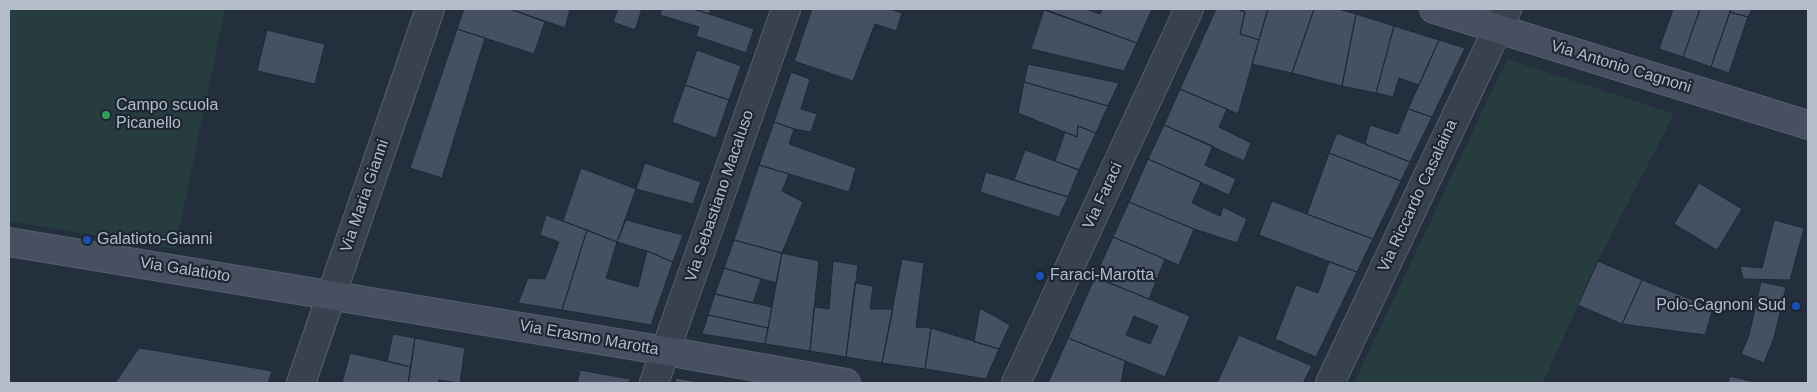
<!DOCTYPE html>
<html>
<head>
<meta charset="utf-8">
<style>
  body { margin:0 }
  #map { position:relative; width:1817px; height:392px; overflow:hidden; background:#242f3e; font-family:Arial,sans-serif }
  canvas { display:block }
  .frame { position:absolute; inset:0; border:10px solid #b4bcc9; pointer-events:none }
</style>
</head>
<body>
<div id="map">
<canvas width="1817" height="392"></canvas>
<div class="frame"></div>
</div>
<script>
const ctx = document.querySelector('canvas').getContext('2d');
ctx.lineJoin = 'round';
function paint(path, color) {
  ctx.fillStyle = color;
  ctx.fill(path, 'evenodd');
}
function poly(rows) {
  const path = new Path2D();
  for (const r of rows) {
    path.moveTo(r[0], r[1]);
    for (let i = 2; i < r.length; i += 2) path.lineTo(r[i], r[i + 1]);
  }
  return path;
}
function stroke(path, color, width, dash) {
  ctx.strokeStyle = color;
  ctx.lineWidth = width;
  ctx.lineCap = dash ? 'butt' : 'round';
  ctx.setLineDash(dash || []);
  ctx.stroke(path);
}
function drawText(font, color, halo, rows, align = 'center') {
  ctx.font = font + ' Arial,sans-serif';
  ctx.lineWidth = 4.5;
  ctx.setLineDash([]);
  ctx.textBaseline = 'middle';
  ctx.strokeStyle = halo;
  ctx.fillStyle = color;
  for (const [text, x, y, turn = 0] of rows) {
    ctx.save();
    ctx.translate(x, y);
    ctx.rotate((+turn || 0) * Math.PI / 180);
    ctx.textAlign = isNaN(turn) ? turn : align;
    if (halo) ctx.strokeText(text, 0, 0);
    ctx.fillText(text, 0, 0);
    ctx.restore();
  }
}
const green = poly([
  [9,9,225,9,175,249,9,221],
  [1507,59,1674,114,1598,261,1543,383,1362,383,1355,381]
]);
const building = poly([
  [464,9,510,9,545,22,534,54,457,29,464,9],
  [510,9,570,9,565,28,510,9],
  [618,9,642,9,635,30,613,22,618,9],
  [662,9,694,9,754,29,746,53,696,36,699,27,660,15,662,9],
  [694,9,711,9,709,14,694,9],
  [812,9,890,9,902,13,896,31,875,24,853,81,794,61,812,9],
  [1044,9,1086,9,1100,14,1102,9,1152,9,1137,43,1044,9],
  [1216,9,1237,9,1245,12,1240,34,1259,40,1238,114,1180,89,1216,9],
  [1237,9,1268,9,1259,40,1240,34,1245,12,1237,9],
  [1268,9,1314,9,1292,73,1252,64,1268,9],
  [1314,9,1338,9,1356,14,1342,86,1292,73,1314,9],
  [1673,9,1700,9,1683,57,1659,49,1673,9],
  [1700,9,1731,9,1711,67,1683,57,1700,9],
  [1731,9,1752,9,1748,17,1730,12,1731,9],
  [1044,10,1137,43,1124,71,1031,49,1044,10],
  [1730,12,1748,17,1729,73,1711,67,1730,12],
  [1356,14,1394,26,1376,93,1342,86,1356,14],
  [1394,26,1439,40,1419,85,1399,78,1393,97,1376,93,1394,26],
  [457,29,485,38,442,178,410,168,457,29],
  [267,30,325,44,315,84,257,71,267,30],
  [1439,40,1465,48,1432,117,1408,109,1439,40],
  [697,50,741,66,729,100,685,85,697,50],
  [1028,64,1119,83,1108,106,1024,82,1028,64],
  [791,72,810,79,801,109,817,114,811,132,794,129,774,122,791,72],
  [1024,82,1108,106,1096,133,1078,126,1077,137,1018,113,1024,82],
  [685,85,729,100,716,138,672,122,685,85],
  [1180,89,1227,109,1219,127,1251,143,1244,161,1164,125,1180,89],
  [1408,109,1432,117,1410,162,1365,144,1370,125,1398,134,1408,109],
  [774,122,794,129,789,144,856,168,849,192,759,165,774,122],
  [1164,125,1213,146,1205,165,1236,179,1229,195,1148,159,1164,125],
  [1078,126,1096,133,1079,170,1055,161,1065,132,1077,137,1078,126],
  [1337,133,1410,162,1401,181,1329,153,1337,133],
  [1025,150,1079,170,1068,197,1014,180,1025,150],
  [1329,153,1401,181,1373,239,1307,214,1329,153],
  [1148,159,1201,182,1192,203,1220,216,1223,207,1247,219,1237,243,1194,229,1129,202,1148,159],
  [645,163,701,182,693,204,636,189,645,163],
  [759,165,789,174,782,191,803,202,782,253,734,240,759,165],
  [581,168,636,189,617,242,563,221,581,168],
  [986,172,1068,197,1059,217,980,192,986,172],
  [1699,183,1742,209,1717,250,1674,224,1699,183],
  [1272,201,1373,239,1357,272,1259,235,1272,201],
  [1129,202,1194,229,1179,265,1113,237,1129,202],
  [546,215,587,230,562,310,518,303,528,278,545,279,559,242,540,235,546,215],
  [626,220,683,235,673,262,647,251,617,242,626,220],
  [1774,220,1804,228,1790,280,1743,279,1740,266,1762,268,1774,220],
  [587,230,617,242,606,278,638,287,647,251,673,262,651,325,562,310,587,230],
  [1113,237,1165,259,1149,299,1095,277,1113,237],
  [734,240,782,253,776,283,724,268,734,240],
  [782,253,819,261,810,351,765,344,782,253],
  [902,259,924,263,916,327,931,328,925,369,882,363,902,259],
  [833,261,858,265,846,357,810,351,814,307,829,309,833,261],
  [1598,261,1642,280,1622,324,1578,305,1598,261],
  [1329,262,1357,272,1316,357,1275,339,1296,285,1318,293,1329,262],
  [724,268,761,279,753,303,715,294,724,268],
  [1095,277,1190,316,1165,377,1068,338,1095,277],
  [1134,316,1158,326,1150,344,1126,335,1134,316],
  [1642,280,1713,308,1705,335,1622,324,1642,280],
  [1761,282,1786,287,1774,338,1764,363,1741,354,1749,335,1761,282],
  [855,283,873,286,870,309,893,309,882,363,846,357,855,283],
  [715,294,772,307,768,328,708,315,715,294],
  [980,308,1010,325,999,349,974,342,980,308],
  [708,315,768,328,765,344,702,334,708,315],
  [931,328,999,349,986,379,925,369,931,328],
  [393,334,415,338,411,367,387,361,393,334],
  [1239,335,1312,366,1303,383,1217,383,1239,335],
  [415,338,465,348,460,383,439,380,438,383,408,383,415,338],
  [1068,338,1125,361,1121,383,1048,383,1068,338],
  [139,348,158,351,272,371,268,383,115,383,139,348],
  [350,353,411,367,408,383,342,383,350,353],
  [580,370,630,379,629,383,577,383,580,370],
  [1730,376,1758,383,1728,383,1730,376],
  [676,378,705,383,675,383,676,378]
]);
const minor = poly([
  [301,383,430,9],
  [654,383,786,9],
  [1016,383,1189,9],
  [1330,383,1507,9]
]);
const secondary = poly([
  [1434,9,1808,125],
  [9,242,666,351,846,383]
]);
const markers = [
  [106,115,5,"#2e9e5b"],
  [87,240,5,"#1a4fb4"],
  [1040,276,5,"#1a4fb4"],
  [1796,306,5,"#1a4fb4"]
];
const streetNames = [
  ["Via Antonio Cagnoni",1621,67,17],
  ["Via Maria Gianni",365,196,-71],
  ["Via Sebastiano Macaluso",720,196,-71],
  ["Via Faraci",1103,196,-65],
  ["Via Riccardo Casalaina",1418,196,-65],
  ["Via Galatioto",185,270,9],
  ["Via Erasmo Marotta",589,338,10]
];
const poiNames = [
  ["Campo scuola",116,106],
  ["Picanello",116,124],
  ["Galatioto-Gianni",97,240],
  ["Faraci-Marotta",1050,276],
  ["Polo-Cagnoni Sud",1786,306,"right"]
];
paint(green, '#263c3f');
paint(building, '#455162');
stroke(building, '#1f2835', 1);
stroke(minor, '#565f6c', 30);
stroke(secondary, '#565f6c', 30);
stroke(minor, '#38414e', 28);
stroke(secondary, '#465061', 28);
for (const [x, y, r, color] of markers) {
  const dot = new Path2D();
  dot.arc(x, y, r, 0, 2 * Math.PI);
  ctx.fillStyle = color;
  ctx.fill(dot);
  stroke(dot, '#1d2633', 2);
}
drawText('16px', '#b4bcc9', '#1d2633', streetNames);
drawText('16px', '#b4bcc9', '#1d2633', poiNames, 'left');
</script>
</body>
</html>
